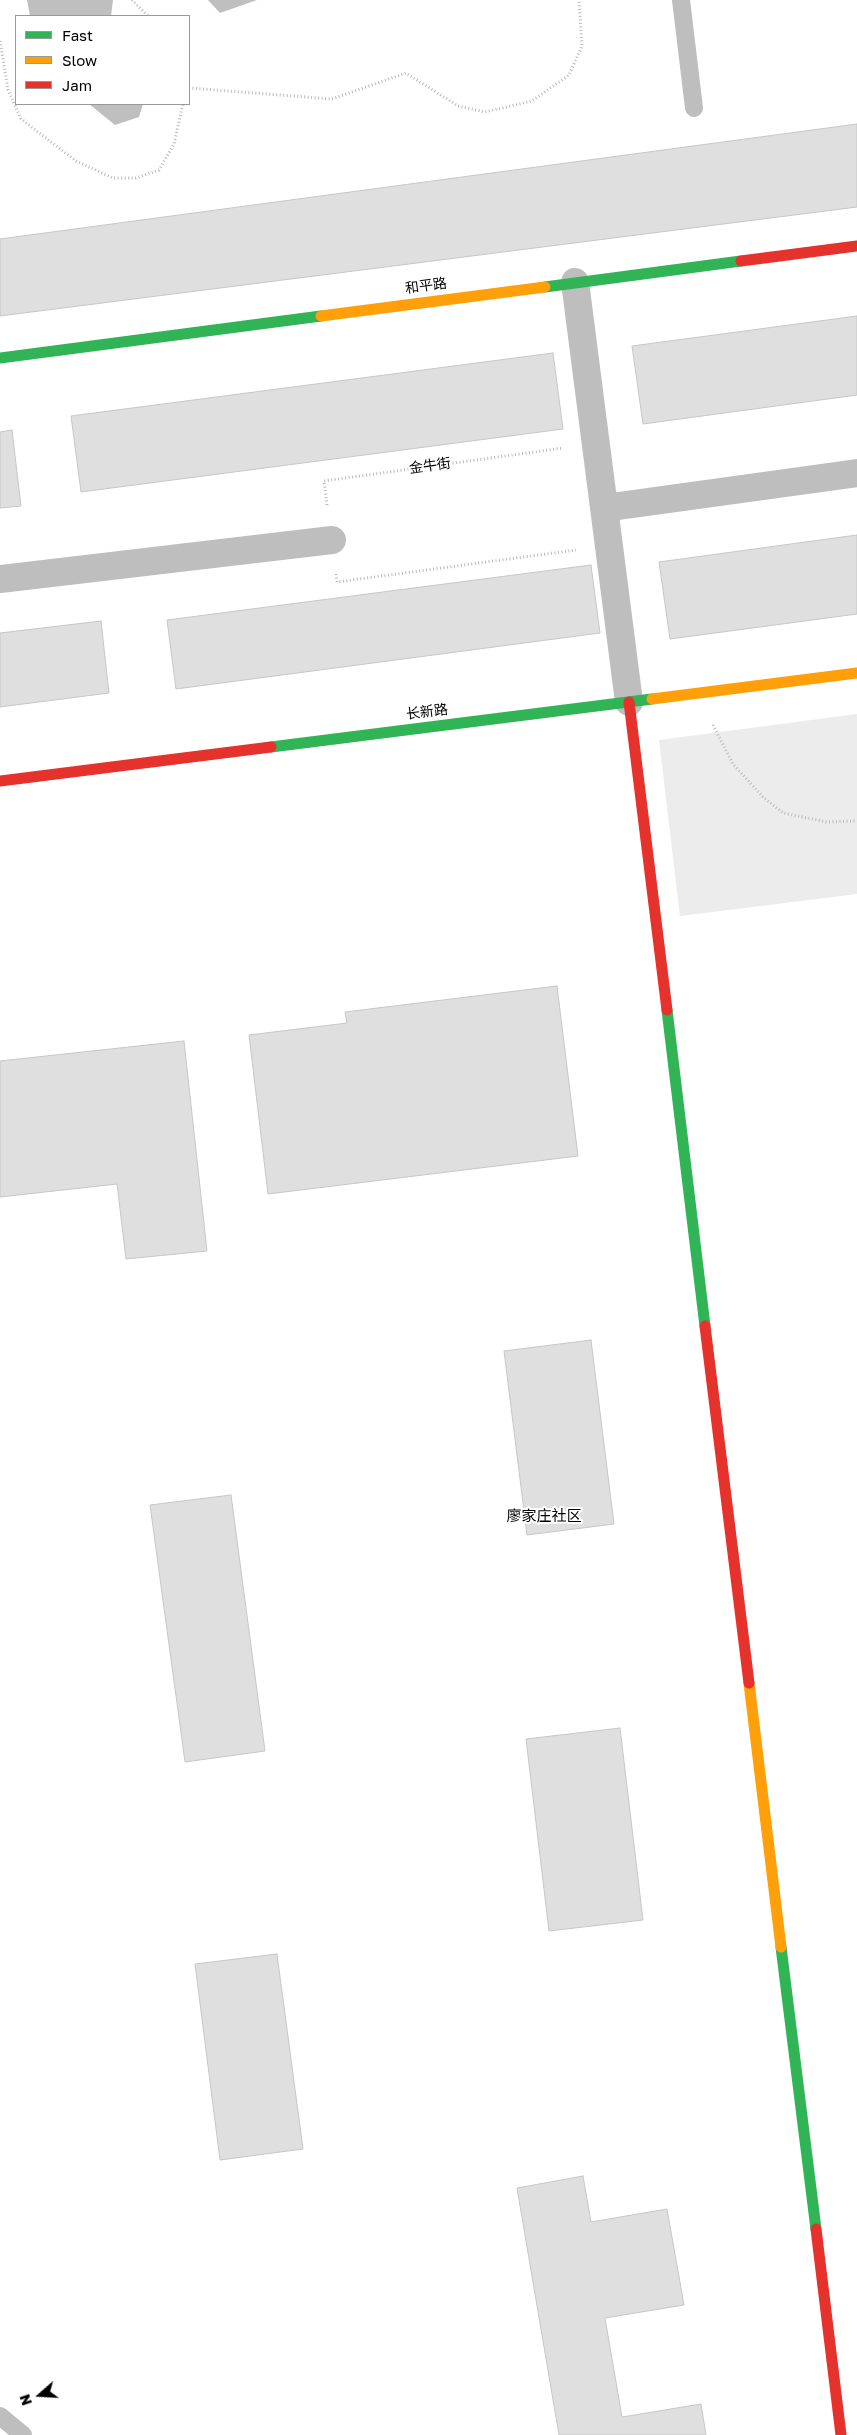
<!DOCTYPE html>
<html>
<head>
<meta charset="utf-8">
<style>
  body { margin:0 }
  #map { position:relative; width:857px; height:2435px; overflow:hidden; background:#fff; font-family:"Golos Text",sans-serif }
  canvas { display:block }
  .legend { position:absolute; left:15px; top:15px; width:175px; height:90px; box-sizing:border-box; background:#fff; border:1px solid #999; margin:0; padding:6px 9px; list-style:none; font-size:15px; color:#000 }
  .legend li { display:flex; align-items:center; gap:10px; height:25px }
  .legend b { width:25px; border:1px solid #999 }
  .north { position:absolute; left:15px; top:2370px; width:50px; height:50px; -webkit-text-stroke:4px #fff; paint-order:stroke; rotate:251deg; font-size:14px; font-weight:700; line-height:20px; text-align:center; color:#000 }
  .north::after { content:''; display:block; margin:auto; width:18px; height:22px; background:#000; clip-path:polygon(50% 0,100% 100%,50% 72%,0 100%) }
</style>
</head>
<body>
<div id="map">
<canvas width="857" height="2435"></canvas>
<ul class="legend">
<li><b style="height:6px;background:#30b455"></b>Fast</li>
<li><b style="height:6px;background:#ff9f0a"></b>Slow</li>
<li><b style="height:6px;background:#e5322d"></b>Jam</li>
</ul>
<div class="north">N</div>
</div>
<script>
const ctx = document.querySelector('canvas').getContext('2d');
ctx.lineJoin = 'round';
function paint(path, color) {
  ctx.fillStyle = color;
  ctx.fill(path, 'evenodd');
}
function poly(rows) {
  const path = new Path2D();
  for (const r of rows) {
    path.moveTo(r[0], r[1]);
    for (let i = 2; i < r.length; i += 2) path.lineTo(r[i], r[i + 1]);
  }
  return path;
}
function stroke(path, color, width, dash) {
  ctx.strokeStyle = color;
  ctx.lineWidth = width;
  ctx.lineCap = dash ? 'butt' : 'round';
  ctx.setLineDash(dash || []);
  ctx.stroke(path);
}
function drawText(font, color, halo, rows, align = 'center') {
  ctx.font = font + ' "Golos Text","Noto Sans SC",sans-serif';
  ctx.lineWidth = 4;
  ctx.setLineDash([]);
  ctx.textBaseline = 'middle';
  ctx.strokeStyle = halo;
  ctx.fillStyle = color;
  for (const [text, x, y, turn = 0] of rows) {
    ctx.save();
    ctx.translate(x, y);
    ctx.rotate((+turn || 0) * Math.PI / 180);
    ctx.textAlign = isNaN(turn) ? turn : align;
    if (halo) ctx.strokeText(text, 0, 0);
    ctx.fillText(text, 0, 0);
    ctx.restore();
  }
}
const green = poly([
  [857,714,857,894,680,916,659,740]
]);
const water = poly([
  [27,0,113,0,111,16,30,16],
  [208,0,257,0,220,13],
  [89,104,143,104,139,117,115,125]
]);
const building = poly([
  [857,124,857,207,0,316,0,239,857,124],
  [857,316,857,395,643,424,632,346,857,316],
  [553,353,563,429,81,492,71,416,553,353],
  [12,430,21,506,0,508,0,432,12,430],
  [857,535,857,614,670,639,659,562,857,535],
  [591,565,600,633,176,689,167,620,591,565],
  [101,621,109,693,0,707,0,633,101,621],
  [557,986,578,1156,268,1194,249,1035,347,1023,345,1012,557,986],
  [184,1041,207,1251,126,1259,117,1184,0,1197,0,1061,184,1041],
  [591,1340,614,1524,527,1535,504,1351,591,1340],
  [231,1495,265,1751,185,1762,150,1505,231,1495],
  [620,1728,643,1920,549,1931,526,1739,620,1728],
  [277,1954,303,2149,220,2160,195,1964,277,1954],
  [583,2176,591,2222,667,2209,684,2305,605,2318,622,2417,701,2404,706,2435,559,2435,517,2188,583,2176]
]);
const path = poly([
  [132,0,148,16],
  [0,41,8,90,21,119,76,161,113,178,136,178,159,170,174,144,183,104],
  [189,88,332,99,406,73,458,106,485,112,532,101,569,75,582,46,579,0],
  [327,505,324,481,563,448],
  [336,574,337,582,576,550],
  [713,725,733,764,763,797,783,813,827,822,857,821]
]);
const lane = poly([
  [681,0,694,108],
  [0,2416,23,2435]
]);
const street = poly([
  [575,282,629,702],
  [604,508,857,473],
  [0,579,332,540]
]);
const fast = poly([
  [545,287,741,261],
  [0,358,321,316],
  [271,747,652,699],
  [667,1010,705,1326],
  [781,1947,816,2229]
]);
const slow = poly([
  [321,316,545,287],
  [652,699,857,673],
  [749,1683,781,1947]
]);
const jam = poly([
  [741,261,857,246],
  [629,702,667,1010],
  [0,781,271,747],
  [705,1326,749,1683],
  [816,2229,841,2435]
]);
const streetNames = [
  ["和平路",426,286,-8],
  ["金牛街",430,466,-8],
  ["长新路",427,712,-7]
];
const neighbourhoodNames = [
  ["廖家庄社区",544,1516]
];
paint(green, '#ececec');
paint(water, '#bfbfbf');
paint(building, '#dfdfdf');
stroke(building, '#c7c7c7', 1);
stroke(path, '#b9b9b9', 3, [1, 2.5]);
stroke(lane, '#bebebe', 18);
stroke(street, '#bebebe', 28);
stroke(fast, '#30b455', 11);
stroke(slow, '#ff9f0a', 11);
stroke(jam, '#e5322d', 11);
drawText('14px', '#000', '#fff', streetNames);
drawText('15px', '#000', '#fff', neighbourhoodNames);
</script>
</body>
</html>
